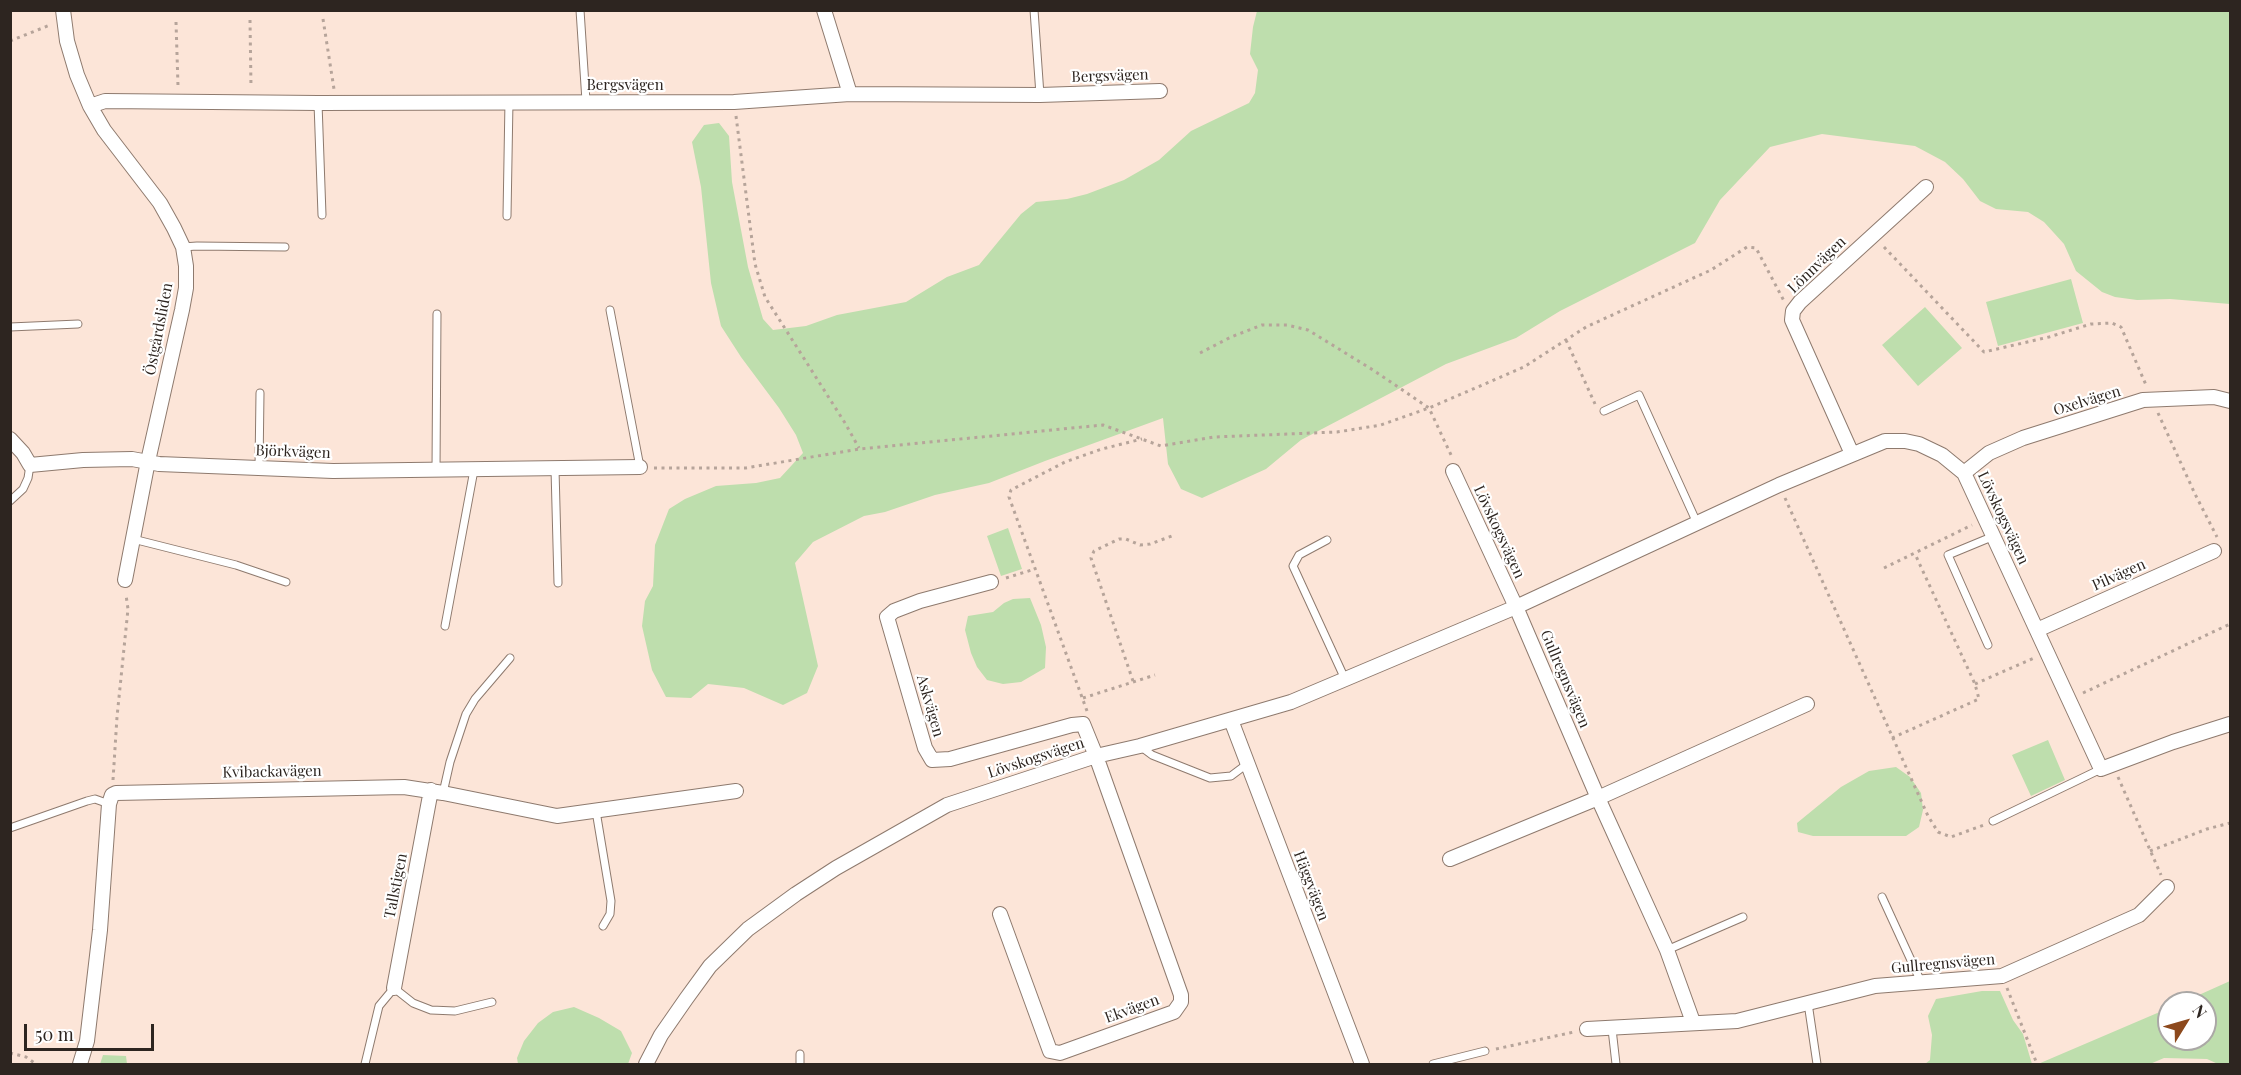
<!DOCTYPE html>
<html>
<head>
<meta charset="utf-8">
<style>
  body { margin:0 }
  #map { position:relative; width:2241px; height:1075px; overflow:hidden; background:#fce5d8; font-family:"Playfair Display",serif }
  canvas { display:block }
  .frame { position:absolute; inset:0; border:12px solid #2d2520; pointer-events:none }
  .north { position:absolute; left:2157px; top:991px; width:60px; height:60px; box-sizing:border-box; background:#fff; border:2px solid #aba8a6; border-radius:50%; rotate:53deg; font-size:16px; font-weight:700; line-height:24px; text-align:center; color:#2d2520 }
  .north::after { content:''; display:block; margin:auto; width:21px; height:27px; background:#8d491d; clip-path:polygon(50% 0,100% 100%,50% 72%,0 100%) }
  .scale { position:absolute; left:24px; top:1024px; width:130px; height:27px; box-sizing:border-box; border:3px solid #2d2520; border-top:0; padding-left:8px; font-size:18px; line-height:21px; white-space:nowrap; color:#2d2520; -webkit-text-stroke:4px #fff; paint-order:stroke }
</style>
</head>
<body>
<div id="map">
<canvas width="2241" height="1075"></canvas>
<div class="frame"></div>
<div class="north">N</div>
<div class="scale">50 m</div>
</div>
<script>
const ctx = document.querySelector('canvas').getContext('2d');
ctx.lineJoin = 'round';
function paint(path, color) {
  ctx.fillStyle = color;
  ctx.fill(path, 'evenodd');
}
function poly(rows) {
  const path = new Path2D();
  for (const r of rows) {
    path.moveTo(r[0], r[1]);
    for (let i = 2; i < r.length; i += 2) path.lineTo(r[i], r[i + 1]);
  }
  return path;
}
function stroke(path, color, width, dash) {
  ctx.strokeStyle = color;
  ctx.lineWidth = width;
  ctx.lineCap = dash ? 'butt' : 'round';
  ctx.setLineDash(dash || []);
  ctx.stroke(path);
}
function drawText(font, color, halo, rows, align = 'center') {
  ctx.font = font + ' "Playfair Display",serif';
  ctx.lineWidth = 4.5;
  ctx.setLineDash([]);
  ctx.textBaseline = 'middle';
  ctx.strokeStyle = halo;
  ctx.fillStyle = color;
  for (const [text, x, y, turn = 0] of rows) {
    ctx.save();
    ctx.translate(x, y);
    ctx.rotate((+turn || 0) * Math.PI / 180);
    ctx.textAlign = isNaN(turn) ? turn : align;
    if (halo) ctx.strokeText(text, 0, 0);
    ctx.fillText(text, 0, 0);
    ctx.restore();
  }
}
const green = poly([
  [1257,11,2230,11,2230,304,2170,299,2137,300,2115,297,2102,292,2076,271,2064,244,2044,222,2028,212,1996,209,1980,201,1963,179,1945,162,1915,146,1822,134,1770,147,1720,200,1695,243,1560,311,1516,338,1446,364,1301,440,1266,469,1202,498,1181,489,1168,464,1163,418,1045,461,989,483,935,495,885,512,864,516,813,542,795,563,818,666,807,693,783,705,744,688,708,684,691,698,666,697,652,670,642,626,645,601,653,586,655,545,669,509,685,499,716,486,756,483,780,478,803,453,796,435,779,408,741,357,721,326,711,283,701,187,692,142,704,125,719,123,729,136,732,182,748,267,763,319,773,330,806,326,837,315,906,302,947,277,979,265,1021,214,1036,202,1067,199,1087,194,1124,180,1159,160,1191,131,1249,103,1255,93,1258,70,1250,54,1253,27],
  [2071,279,2083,323,1998,346,1986,302],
  [1925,307,1962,348,1918,386,1882,345],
  [1008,528,1022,569,1001,576,987,536],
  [1030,598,1041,625,1046,647,1045,668,1021,682,1003,684,987,680,977,667,971,653,965,630,968,616,993,612,1004,603,1013,599],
  [2048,740,2065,780,2031,796,2012,755],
  [1896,767,1910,777,1921,793,1923,810,1919,827,1906,836,1813,836,1798,832,1797,823,1841,787,1869,771],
  [2230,981,2230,1064,2218,1064,2207,1059,2164,1058,2150,1064,2038,1064,2169,1008,2169,1039,2205,1039,2205,1003,2181,1003],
  [1982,991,2000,991,2013,1020,2023,1034,2032,1064,1925,1064,1930,1060,1932,1035,1928,1016,1936,999],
  [574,1007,599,1018,621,1031,632,1053,628,1064,518,1064,517,1058,524,1041,538,1023,553,1012],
  [103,1055,126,1056,127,1064,100,1064]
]);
const path = poly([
  [323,19,334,89],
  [250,20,251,87],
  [176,22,178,86],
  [10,41,50,25],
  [736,116,755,264,765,297,845,423,859,448],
  [1884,247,1984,352,2049,337,2091,324,2112,323,2121,327,2146,385],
  [1566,340,1595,404],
  [1200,353,1231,337,1262,325,1287,325,1308,330,1373,370,1429,408,1452,457],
  [2158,413,2195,494,2217,537],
  [654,468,746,468,859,449,1103,425,1161,446,1214,437,1337,432,1381,425,1429,408,1524,367,1586,327,1711,270,1747,247,1756,248,1784,301],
  [1785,498,1928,816,1938,832,1951,837,1984,825],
  [1884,568,1972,525],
  [1006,578,1035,569],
  [1133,681,1091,558,1094,551,1119,539,1126,539,1140,545,1150,544,1172,536],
  [1975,684,2034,658],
  [2083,693,2230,624],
  [1083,698,1155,675],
  [1087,711,1009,497,1011,490,1065,462,1102,449,1142,439],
  [1892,738,1979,699,1975,684,1915,554],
  [2118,777,2161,875],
  [113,780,117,717,128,609,126,595],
  [2150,851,2207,829,2230,823],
  [2007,988,2037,1064],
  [1496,1049,1574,1032],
  [10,1053,26,1057,36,1064]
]);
const service = poly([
  [580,10,586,101],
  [1034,10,1040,95],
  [318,103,322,215],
  [507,216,509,101],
  [183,247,197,246,285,247],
  [610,310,640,467],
  [10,327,78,324],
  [1604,411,1639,395,1697,523],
  [259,468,260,393],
  [555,469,558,583],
  [436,471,437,314],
  [10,501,23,489,28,478,30,465],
  [133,539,236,565,286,582],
  [1327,540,1299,555,1293,566,1345,679],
  [445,626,474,470],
  [1988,645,1948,555,1994,536],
  [1140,746,1152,755,1210,778,1231,776,1247,764],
  [443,793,450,762,466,714,475,699,510,658],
  [596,811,611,901,610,914,603,926],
  [1993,821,2101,769],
  [10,828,87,801,95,799,109,804],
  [1882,897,1921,982],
  [1667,950,1743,917],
  [1808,1003,1817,1064],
  [1612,1029,1616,1064],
  [800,1054,800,1064],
  [365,1064,379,1006,394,988,413,1003,431,1010,455,1011,492,1002],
  [1433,1064,1485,1051]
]);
const minor = poly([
  [63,10,67,41,77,75,90,106,104,130,160,203,174,228,183,247,186,266,186,288,182,310,148,461,125,580],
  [824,10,850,94],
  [90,106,105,101,318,103,734,102,850,94,1040,95,1160,91],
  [10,439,23,453,30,465,83,460,132,459,159,464,333,471,640,467],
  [1852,454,1792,320,1793,311,1800,302,1926,187],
  [1453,471,1516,607,1598,798,1667,950,1693,1022],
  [1964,473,1989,453,2023,438,2143,400,2214,397,2230,401],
  [991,582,920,601,894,611,887,617,925,748,932,760,950,759,1072,725,1083,724,1096,756,1181,995,1181,1002,1174,1012,1060,1053,1050,1051,1000,914],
  [2037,630,2214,551],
  [1231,720,1362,1064],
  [1450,859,1598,798,1807,704],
  [394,988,431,790],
  [1587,1029,1737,1021,1875,986,2002,976,2139,915,2167,887],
  [80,1064,87,1041,100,930,109,804,112,795,116,793,404,787,443,793,557,816,736,791],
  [646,1064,661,1035,686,999,710,966,748,929,796,894,836,868,947,805,1096,756,1140,746,1291,702,1516,607,1779,485,1885,441,1905,441,1919,444,1942,455,1964,473,2101,769,2173,742,2230,724]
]);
const streetNames = [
  ["Bergsvägen",1110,76,-2],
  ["Bergsvägen",625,85],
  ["Lönnvägen",1817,265,-44],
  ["Östgårdsliden",159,329,-79],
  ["Oxelvägen",2087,401,-17],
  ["Björkvägen",293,452,2],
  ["Lövskogsvägen",2003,518,65],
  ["Lövskogsvägen",1499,532,65],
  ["Pilvägen",2119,575,-24],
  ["Gullregnsvägen",1565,679,67],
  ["Askvägen",930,706,74],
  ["Lövskogsvägen",1036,758,-18],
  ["Kvibackavägen",272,772,-1],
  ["Tallstigen",396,886,-79],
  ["Häggvägen",1311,886,69],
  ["Gullregnsvägen",1943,964,-5],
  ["Ekvägen",1132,1009,-20]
];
paint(green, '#bedead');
stroke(service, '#8e7a6e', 9);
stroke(minor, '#8e7a6e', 16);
stroke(path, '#b6a49a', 3, [3, 4.5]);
stroke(service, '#fff', 7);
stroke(minor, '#fff', 14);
drawText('15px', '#2d2520', '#fff', streetNames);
</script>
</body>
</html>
